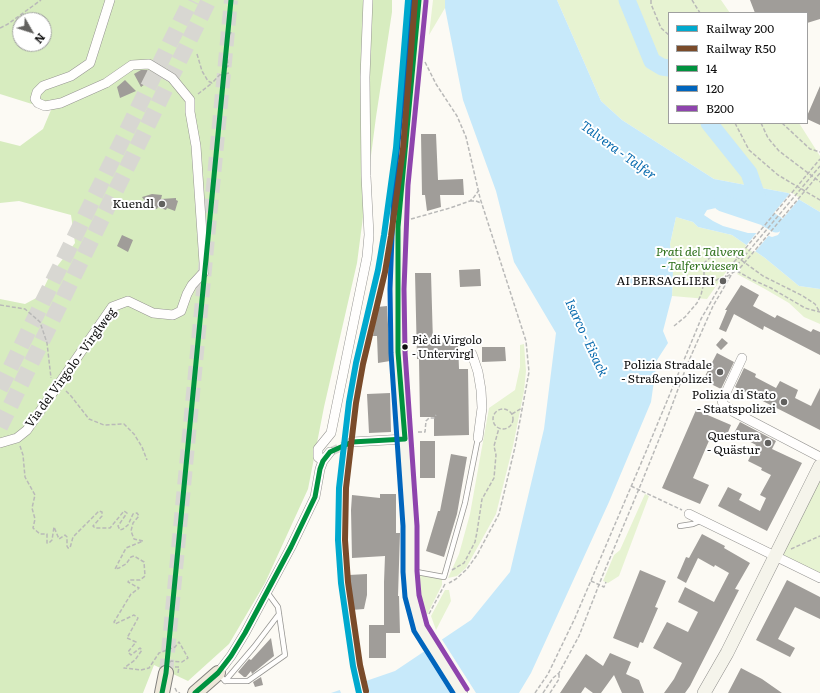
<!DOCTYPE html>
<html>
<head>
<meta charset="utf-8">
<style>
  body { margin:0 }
  #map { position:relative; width:820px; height:693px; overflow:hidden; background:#fcfaf4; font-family:Literata,serif }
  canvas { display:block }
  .legend { position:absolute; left:668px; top:12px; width:140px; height:112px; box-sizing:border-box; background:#fff; border:1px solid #9f9f9f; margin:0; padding:5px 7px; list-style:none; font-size:12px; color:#0f0f0f }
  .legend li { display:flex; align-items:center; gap:8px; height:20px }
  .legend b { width:20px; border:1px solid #9f9f9f }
  .north { position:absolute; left:12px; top:12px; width:40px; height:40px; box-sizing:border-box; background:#fff; border:1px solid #9f9f9f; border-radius:50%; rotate:129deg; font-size:11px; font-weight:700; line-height:16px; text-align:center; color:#0f0f0f }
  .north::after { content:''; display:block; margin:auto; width:14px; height:18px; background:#62615f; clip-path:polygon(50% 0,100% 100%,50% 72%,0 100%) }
</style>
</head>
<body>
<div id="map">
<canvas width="820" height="693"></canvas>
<ul class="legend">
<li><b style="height:5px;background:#00a9ce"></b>Railway 200</li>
<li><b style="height:5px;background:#7a4b2a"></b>Railway R50</li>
<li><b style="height:5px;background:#00923f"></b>14</li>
<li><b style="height:5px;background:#0065bd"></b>120</li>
<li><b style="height:5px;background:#8e44ad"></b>B200</li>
</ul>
<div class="north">N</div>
</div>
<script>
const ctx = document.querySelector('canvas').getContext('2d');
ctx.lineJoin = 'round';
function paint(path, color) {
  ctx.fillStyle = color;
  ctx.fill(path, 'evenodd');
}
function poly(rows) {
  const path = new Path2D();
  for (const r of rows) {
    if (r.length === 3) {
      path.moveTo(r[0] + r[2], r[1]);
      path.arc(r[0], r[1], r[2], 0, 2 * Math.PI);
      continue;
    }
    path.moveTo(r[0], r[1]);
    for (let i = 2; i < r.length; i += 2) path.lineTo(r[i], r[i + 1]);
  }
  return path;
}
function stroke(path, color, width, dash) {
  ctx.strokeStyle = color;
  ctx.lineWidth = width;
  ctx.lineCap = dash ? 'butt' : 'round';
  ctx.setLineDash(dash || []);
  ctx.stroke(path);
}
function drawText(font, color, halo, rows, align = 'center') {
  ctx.font = font + ' Literata,serif';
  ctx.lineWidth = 4;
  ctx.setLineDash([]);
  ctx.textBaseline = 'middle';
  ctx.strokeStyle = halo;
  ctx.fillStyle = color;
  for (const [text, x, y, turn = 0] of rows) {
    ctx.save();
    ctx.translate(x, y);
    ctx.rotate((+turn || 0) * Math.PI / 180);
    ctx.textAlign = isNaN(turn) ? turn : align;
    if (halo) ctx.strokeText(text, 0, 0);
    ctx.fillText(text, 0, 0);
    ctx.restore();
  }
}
const green = poly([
  [433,0,445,0,445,8,429,35],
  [557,0,721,0,730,13,669,13,669,123,799,123,820,156,820,212,788,193,714,179,622,120,601,101],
  [676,217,693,222,698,227,732,235,765,258,799,286,820,289,820,324,804,317,789,303,765,289,737,274,741,269,733,262,707,299,672,296,673,271,670,244],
  [524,344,526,371,524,391,513,446,496,514,466,568,457,576,448,578,459,554,470,514,489,408,515,390,520,367,520,345],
  [820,466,820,578,775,556],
  [645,494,649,496,619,576,608,583,603,581,614,555,620,550],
  [420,573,442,579,442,585,427,615,425,614,420,598],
  [445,590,449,590,451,601,436,630,431,616]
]);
const forest = poly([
  [0,0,392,0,392,12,376,117,357,263,324,407,308,489,265,583,229,644,188,681,154,665,143,693,0,693,0,299,25,304,40,296,49,277,75,243,71,215,19,201,0,203,0,141,20,146,43,129,51,110,0,94],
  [20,20,44,20,44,44,20,44]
]);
const water = poly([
  [445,0,557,0,601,101,622,120,714,179,788,193,820,212,820,289,799,286,765,258,732,235,698,227,693,222,676,217,670,244,673,271,672,296,663,331,668,343,657,360,651,402,609,502,531,673,519,693,331,693,395,671,471,620,510,572,544,429,556,333,514,262,496,191,463,100,445,8],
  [716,208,752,211,761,220,767,219,778,226,780,229,780,232,778,235,772,237,760,233,748,233,723,226,713,221,704,215,707,210]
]);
const pier = poly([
  [791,192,800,198,776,227,767,221],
  [758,231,770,234,754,253,745,247],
  [441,638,476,693,450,693,423,650],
  [361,681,364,693,341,693,339,688]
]);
const river = poly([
  [627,0,652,61,662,67,669,68],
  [709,123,749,173,761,208],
  [722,203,764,217,776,224]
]);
const building = poly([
  [750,0,820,0,820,19,807,23,807,13,755,13],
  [141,70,147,70,154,74,148,82,141,87,134,74],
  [125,80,136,91,120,98,117,87],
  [820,86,820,125,807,119,807,116],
  [421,134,436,134,438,180,463,179,464,195,440,195,441,207,427,211,425,195,422,195],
  [152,194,162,195,161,199,176,198,176,200,178,201,175,211,167,208,166,210,158,207,157,209,149,207,142,197],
  [122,235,133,240,128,252,117,246],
  [480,269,481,286,460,287,459,270],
  [415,273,431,273,433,343,458,342,459,369,468,369,469,435,434,436,434,417,420,417,419,359,417,359],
  [741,285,759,295,753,306,775,318,777,315,811,332,813,329,820,332,820,355,764,326,763,330,734,314,726,332,719,329,727,310,725,310],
  [387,306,390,361,378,363,377,336,373,336,377,307],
  [722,338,728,343,721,350,716,345],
  [482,347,505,347,506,361,482,362],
  [717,353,734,362,721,389,703,380],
  [744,368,756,374,755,377,776,388,780,381,798,390,795,398,811,406,820,388,820,430,735,387],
  [390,393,391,432,369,433,367,394],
  [696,410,731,425,724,442,711,436,693,478,709,485,700,504,662,488],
  [740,422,776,441,772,449,802,463,767,531,718,506,728,487,742,494,739,500,760,511,766,498,760,495,771,475,761,470,762,468,748,461,756,445,734,433],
  [420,441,435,441,435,478,420,478],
  [451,454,467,457,457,514,444,557,426,551,438,511,440,511],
  [380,494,396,494,396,533,400,533,398,596,399,596,400,633,386,633,386,658,369,658,369,625,384,625,384,582,385,556,352,558,351,510,352,495,380,498],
  [702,534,725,546,724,548,750,563,735,589,739,590,690,686,685,693,664,693,674,679,682,663,653,648,667,622,688,632,698,612,678,602,685,587,714,602,729,573,715,565,714,567,698,558,686,583,677,578,686,557,689,558],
  [640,570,666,581,655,607,658,608,643,643,640,642,638,648,613,638],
  [367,574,367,595,364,609,351,610,349,575],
  [787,580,820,597,820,619,795,607,778,639,795,648,790,657,756,640],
  [271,638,274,656,252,674,251,671,246,677,244,677,238,672,249,659,251,660],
  [610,653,631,662,626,674,639,680,644,693,622,693,614,675,601,693,593,693,585,687,581,693,560,693,586,654,603,666],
  [741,668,762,679,782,693,728,693],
  [261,677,263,685,255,687,253,682]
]);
const streetTunnel = poly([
  [330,452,352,442]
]);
const primaryTunnel = poly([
  [166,673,231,0]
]);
const highwayTunnel = poly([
  [0,389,191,0],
  [0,427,209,0]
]);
const path = poly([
  [651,0,651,4,661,28,669,35],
  [692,0,700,13],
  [0,28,8,24,41,0],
  [197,54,202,71,208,81,212,83,228,66,226,44,231,32],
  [425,62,436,84,457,116,466,137,480,198,526,341,529,372,515,447,499,514,477,555,467,569,456,579,449,583],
  [220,75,229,73],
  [198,94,212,83],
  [735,123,749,150,778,175,820,200],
  [761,123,768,138,779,151,820,182],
  [782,123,810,149,820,152],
  [470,201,476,201,481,203],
  [411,219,450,208,470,201,474,197,479,190],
  [740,268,723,279,718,279,714,282,708,285,704,282,704,271,705,262,713,255,721,254,737,257,763,276,803,296,815,304,819,311],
  [737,271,751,279,771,288,805,308,820,312],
  [0,305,25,309,40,322,47,343,51,378],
  [674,326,685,317,697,303,701,295,704,282],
  [66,391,71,396,89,419,104,425,124,424,134,434,142,447,147,460],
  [503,419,10],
  [512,414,522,408],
  [418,432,425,432,426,421,429,418,434,418,436,415],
  [20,446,23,455,25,477,35,495,32,508,35,519,33,528,40,534,47,534,47,543,49,543,52,540,54,527,59,539,65,535,67,537,67,546,68,548,70,548,73,537,99,511,102,512,102,516,93,526,95,528,110,528,124,511,127,513,118,526,120,530,123,529,128,525,133,514,137,513,139,516,133,523,131,531,134,539,143,541,126,548,115,569,119,568,126,564,131,557,134,556,144,562,145,576,140,580,129,580,128,582,139,588,138,589,131,594,114,622,115,624,134,615,138,618,127,638,136,642,128,652,131,655,140,648,142,650,135,660,124,668,141,670,149,668,159,653,175,647,179,642,188,658,182,662,171,661,169,663],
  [631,486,682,510],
  [791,549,820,536],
  [452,570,464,563,475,542,477,532,482,499,494,478,496,455,494,446,499,428],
  [591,581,604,587,606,582],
  [429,614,445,584],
  [175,667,179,667,178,673],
  [175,688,177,692,180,693],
  [535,693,548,674,575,618,645,454,701,319,734,262],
  [543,693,553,678,559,673,579,636,602,577,641,484,664,427,687,365,713,306,737,265],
  [550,693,559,679,559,673]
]);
const lane = poly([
  [680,526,693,524,702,520],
  [411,571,444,577,465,503,478,438],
  [219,674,225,681,248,681,285,655,278,607,267,592],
  [225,681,254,647,279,614]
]);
const street = poly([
  [472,354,478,372,481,390,482,408,478,438],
  [742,358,722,401,723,404,734,412,820,457],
  [352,442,405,439],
  [0,443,17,438,27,430,112,307,128,301,153,313,173,315,181,311,187,294,192,285,204,272,204,263,196,146,190,112,190,100,172,78,149,64,132,65,106,83,61,103,45,106,38,103,35,99,37,92,43,86,71,76,90,63,110,0],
  [323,461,318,457,318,449,331,433,367,257,369,235,366,176,365,77,368,0],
  [689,514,820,578],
  [218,673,231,656,245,633,291,547,315,497,320,469,323,461,330,452]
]);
const secondary = poly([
  [419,0,401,185,397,289,398,352,405,439,410,526,410,571,412,596,421,628,461,693],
  [704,693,727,653,820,466]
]);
const primary = poly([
  [162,693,166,673],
  [195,693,218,673]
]);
const pathBridge = poly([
  [734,262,820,159],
  [737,265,820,166],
  [740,268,820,173]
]);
const bus1 = poly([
  [162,693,166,673,231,0],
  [195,693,218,673,231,656,245,633,291,547,315,497,320,469,323,461,330,452,352,442,405,439,398,352,398,227,419,0]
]);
const bus2 = poly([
  [412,0,394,184,390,289,391,353,403,526,403,572,405,597,414,631,453,693]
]);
const bus3 = poly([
  [426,1,408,185,404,289,405,352,417,526,417,571,419,595,427,625,467,689]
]);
const rail1 = poly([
  [359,693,353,666,341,583,338,540,339,488,349,402,356,363,378,270,384,235,396,148,408,0]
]);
const rail2 = poly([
  [366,691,360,665,348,582,345,540,346,488,356,403,363,364,385,272,391,236,403,149,415,1]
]);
const markers = [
  [162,204,4,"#62615f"],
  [723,281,4,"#62615f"],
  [405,347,3.5,"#0f0f0f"],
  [720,372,4,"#62615f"],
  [784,402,4,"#62615f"],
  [768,443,4,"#62615f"]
];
const busNames = [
  ["Piè di Virgolo",412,341],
  ["- Untervirgl",412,355]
];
const poiNames = [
  ["Kuendl",154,204],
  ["AI BERSAGLIERI",715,281],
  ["Polizia Stradale",712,365],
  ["- Straßenpolizei",712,379],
  ["Polizia di Stato",776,395],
  ["- Staatspolizei",776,409],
  ["Questura",760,436],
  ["- Quästur",760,450]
];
const parkNames = [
  ["Prati del Talvera",700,252],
  ["- Talferwiesen",700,266]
];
const streetNames = [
  ["Via del Virgolo - Virglweg",71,368,-54]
];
const waterNames = [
  ["Talvera - Talfer",618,151,36],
  ["Isarco - Eisack",586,338,65]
];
paint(green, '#e7f3d2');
paint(forest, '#d7ecbf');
paint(water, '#c7e9fa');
paint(pier, '#fcfaf4');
stroke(river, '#c7e9fa', 17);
paint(building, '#a09d99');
stroke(streetTunnel, '#d8d7d2', 9, [9, 4.5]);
stroke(primaryTunnel, '#d8d7d2', 14, [14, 7]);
stroke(highwayTunnel, '#d8d7d2', 16, [16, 8]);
stroke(lane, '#969592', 6);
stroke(street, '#969592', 10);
stroke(secondary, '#8c8b89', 14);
stroke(primary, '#83827f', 16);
stroke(path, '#b9b9b8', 1.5, [4, 2]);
stroke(lane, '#fffefd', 4.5);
stroke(street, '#fffefd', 9);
stroke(secondary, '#f5f4eb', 13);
stroke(primary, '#eee8d9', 14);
stroke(pathBridge, '#b9b9b8', 1.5, [4, 2]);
stroke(bus1, '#00923f', 5);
stroke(bus2, '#0065bd', 5);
stroke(bus3, '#8e44ad', 5);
stroke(rail1, '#00a9ce', 6);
stroke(rail2, '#7a4b2a', 6);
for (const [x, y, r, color] of markers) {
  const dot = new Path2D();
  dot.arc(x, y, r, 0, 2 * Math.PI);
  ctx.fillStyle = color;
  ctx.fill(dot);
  stroke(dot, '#fff', 1.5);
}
drawText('11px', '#0f0f0f', '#fff', busNames, 'left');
drawText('12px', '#0f0f0f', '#fff', poiNames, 'right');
drawText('italic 12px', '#2c6f18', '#fff', parkNames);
drawText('12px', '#0f0f0f', '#fff', streetNames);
drawText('italic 13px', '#0a6caf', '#fff', waterNames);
</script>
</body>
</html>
